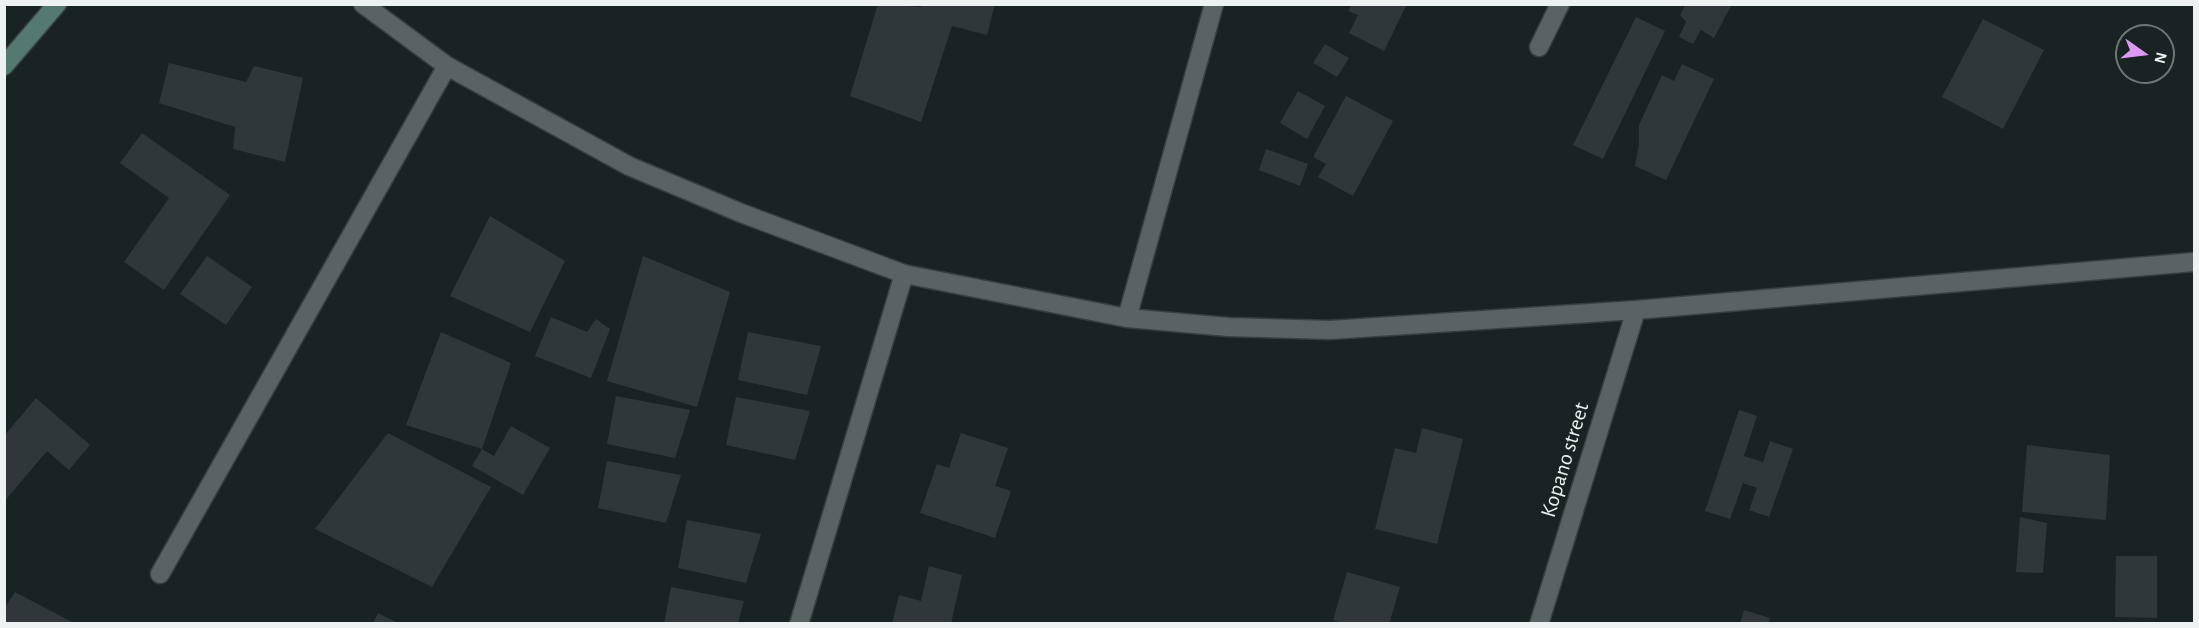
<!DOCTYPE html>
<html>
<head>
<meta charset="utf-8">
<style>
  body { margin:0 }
  #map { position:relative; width:2199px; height:628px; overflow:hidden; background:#1a2323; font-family:"Alegreya Sans",sans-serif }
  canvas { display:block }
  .frame { position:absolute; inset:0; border:6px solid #ecf2f2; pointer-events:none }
  .north { position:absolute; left:2115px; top:24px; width:60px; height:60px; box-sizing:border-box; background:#1a2323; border:2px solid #6e7676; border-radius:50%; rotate:104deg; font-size:16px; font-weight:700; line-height:24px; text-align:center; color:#ecf2f2 }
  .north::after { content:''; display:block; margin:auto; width:21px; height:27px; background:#dc99f4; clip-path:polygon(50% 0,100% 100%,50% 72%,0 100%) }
</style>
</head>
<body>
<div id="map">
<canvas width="2199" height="628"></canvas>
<div class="frame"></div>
<div class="north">N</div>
</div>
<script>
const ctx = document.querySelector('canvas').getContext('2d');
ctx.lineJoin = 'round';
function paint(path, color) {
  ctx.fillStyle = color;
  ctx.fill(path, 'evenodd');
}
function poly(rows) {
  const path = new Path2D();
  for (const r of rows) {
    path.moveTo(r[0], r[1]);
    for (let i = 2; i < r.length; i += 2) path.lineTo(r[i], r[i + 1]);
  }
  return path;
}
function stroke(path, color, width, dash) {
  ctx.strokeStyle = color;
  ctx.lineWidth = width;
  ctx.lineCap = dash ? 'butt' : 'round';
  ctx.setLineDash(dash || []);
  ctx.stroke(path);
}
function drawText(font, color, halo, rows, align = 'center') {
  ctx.font = font + ' "Alegreya Sans",sans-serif';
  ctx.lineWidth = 4.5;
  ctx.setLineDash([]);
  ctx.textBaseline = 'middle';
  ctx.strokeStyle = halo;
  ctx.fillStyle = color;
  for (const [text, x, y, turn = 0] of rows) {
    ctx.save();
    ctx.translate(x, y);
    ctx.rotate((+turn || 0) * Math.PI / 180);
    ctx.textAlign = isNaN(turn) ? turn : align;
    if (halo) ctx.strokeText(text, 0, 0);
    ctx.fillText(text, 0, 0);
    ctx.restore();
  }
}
const building = poly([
  [878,4,921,7,921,4,995,4,987,35,952,26,921,122,850,96],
  [1352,4,1407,4,1384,51,1349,33,1358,15,1348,11],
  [1686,4,1732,4,1714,38,1701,30,1693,44,1679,37,1686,22,1680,15],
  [1636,17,1665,31,1603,159,1573,145],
  [1983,19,2044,50,2003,129,1942,97],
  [1325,44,1349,58,1337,77,1313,63],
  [169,63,246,82,254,66,303,78,285,162,233,149,235,127,159,103],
  [1682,64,1714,79,1666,180,1635,166,1639,144,1639,125,1662,75,1674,81],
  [1298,91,1325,106,1307,139,1280,123],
  [1346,96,1393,121,1353,196,1318,177,1326,164,1313,157],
  [142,133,230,195,164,290,124,262,169,198,120,163],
  [1266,149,1308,164,1300,186,1259,170],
  [490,216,565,261,530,332,450,296],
  [207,256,252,287,226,325,180,294],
  [643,256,730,292,697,407,607,381],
  [551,317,587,332,596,319,610,329,591,378,535,356],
  [441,332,511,363,482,449,406,425],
  [748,332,821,346,807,395,738,380],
  [616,396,690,410,675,458,607,444],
  [736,397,810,411,795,460,726,445],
  [36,398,90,445,69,470,47,451,4,502,4,436],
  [1739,410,1757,416,1744,456,1763,462,1770,441,1793,449,1769,517,1749,510,1757,488,1743,483,1730,519,1705,511],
  [511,426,550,448,523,495,472,466,482,449,494,456],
  [1422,428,1463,439,1437,544,1375,529,1395,448,1416,453],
  [388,433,491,487,432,587,315,529],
  [961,433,1008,448,995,486,1011,491,995,538,920,513,937,464,949,468],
  [2027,445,2110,455,2106,520,2022,512],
  [607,461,681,475,666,523,598,508],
  [2020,517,2047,523,2043,573,2016,572],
  [687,520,761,534,746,583,678,568],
  [2116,556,2157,556,2157,618,2115,617],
  [929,566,962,575,951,624,892,624,899,595,921,601],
  [1347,572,1400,587,1389,624,1344,624,1333,620],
  [671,587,744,601,738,624,664,624],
  [15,592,76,624,4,624,4,609],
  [1744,610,1770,618,1769,624,1740,624],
  [378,613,400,624,373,624]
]);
const street = poly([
  [363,4,447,66,629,166,741,213,904,274,1127,318,1228,327,1330,330,1636,310,2194,262],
  [1539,47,1560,4],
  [1127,318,1214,4],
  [160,574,447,66],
  [799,624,904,274],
  [1539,624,1636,310]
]);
const secondary = poly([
  [4,66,57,4]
]);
const streetNames = [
  ["Kopano street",1565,460,-73]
];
paint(building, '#2f373a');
stroke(street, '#383f3f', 21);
stroke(secondary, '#383f3f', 21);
stroke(street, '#596363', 18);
stroke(secondary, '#537970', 18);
drawText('22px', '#ecf2f2', '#1a2323', streetNames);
</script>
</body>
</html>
